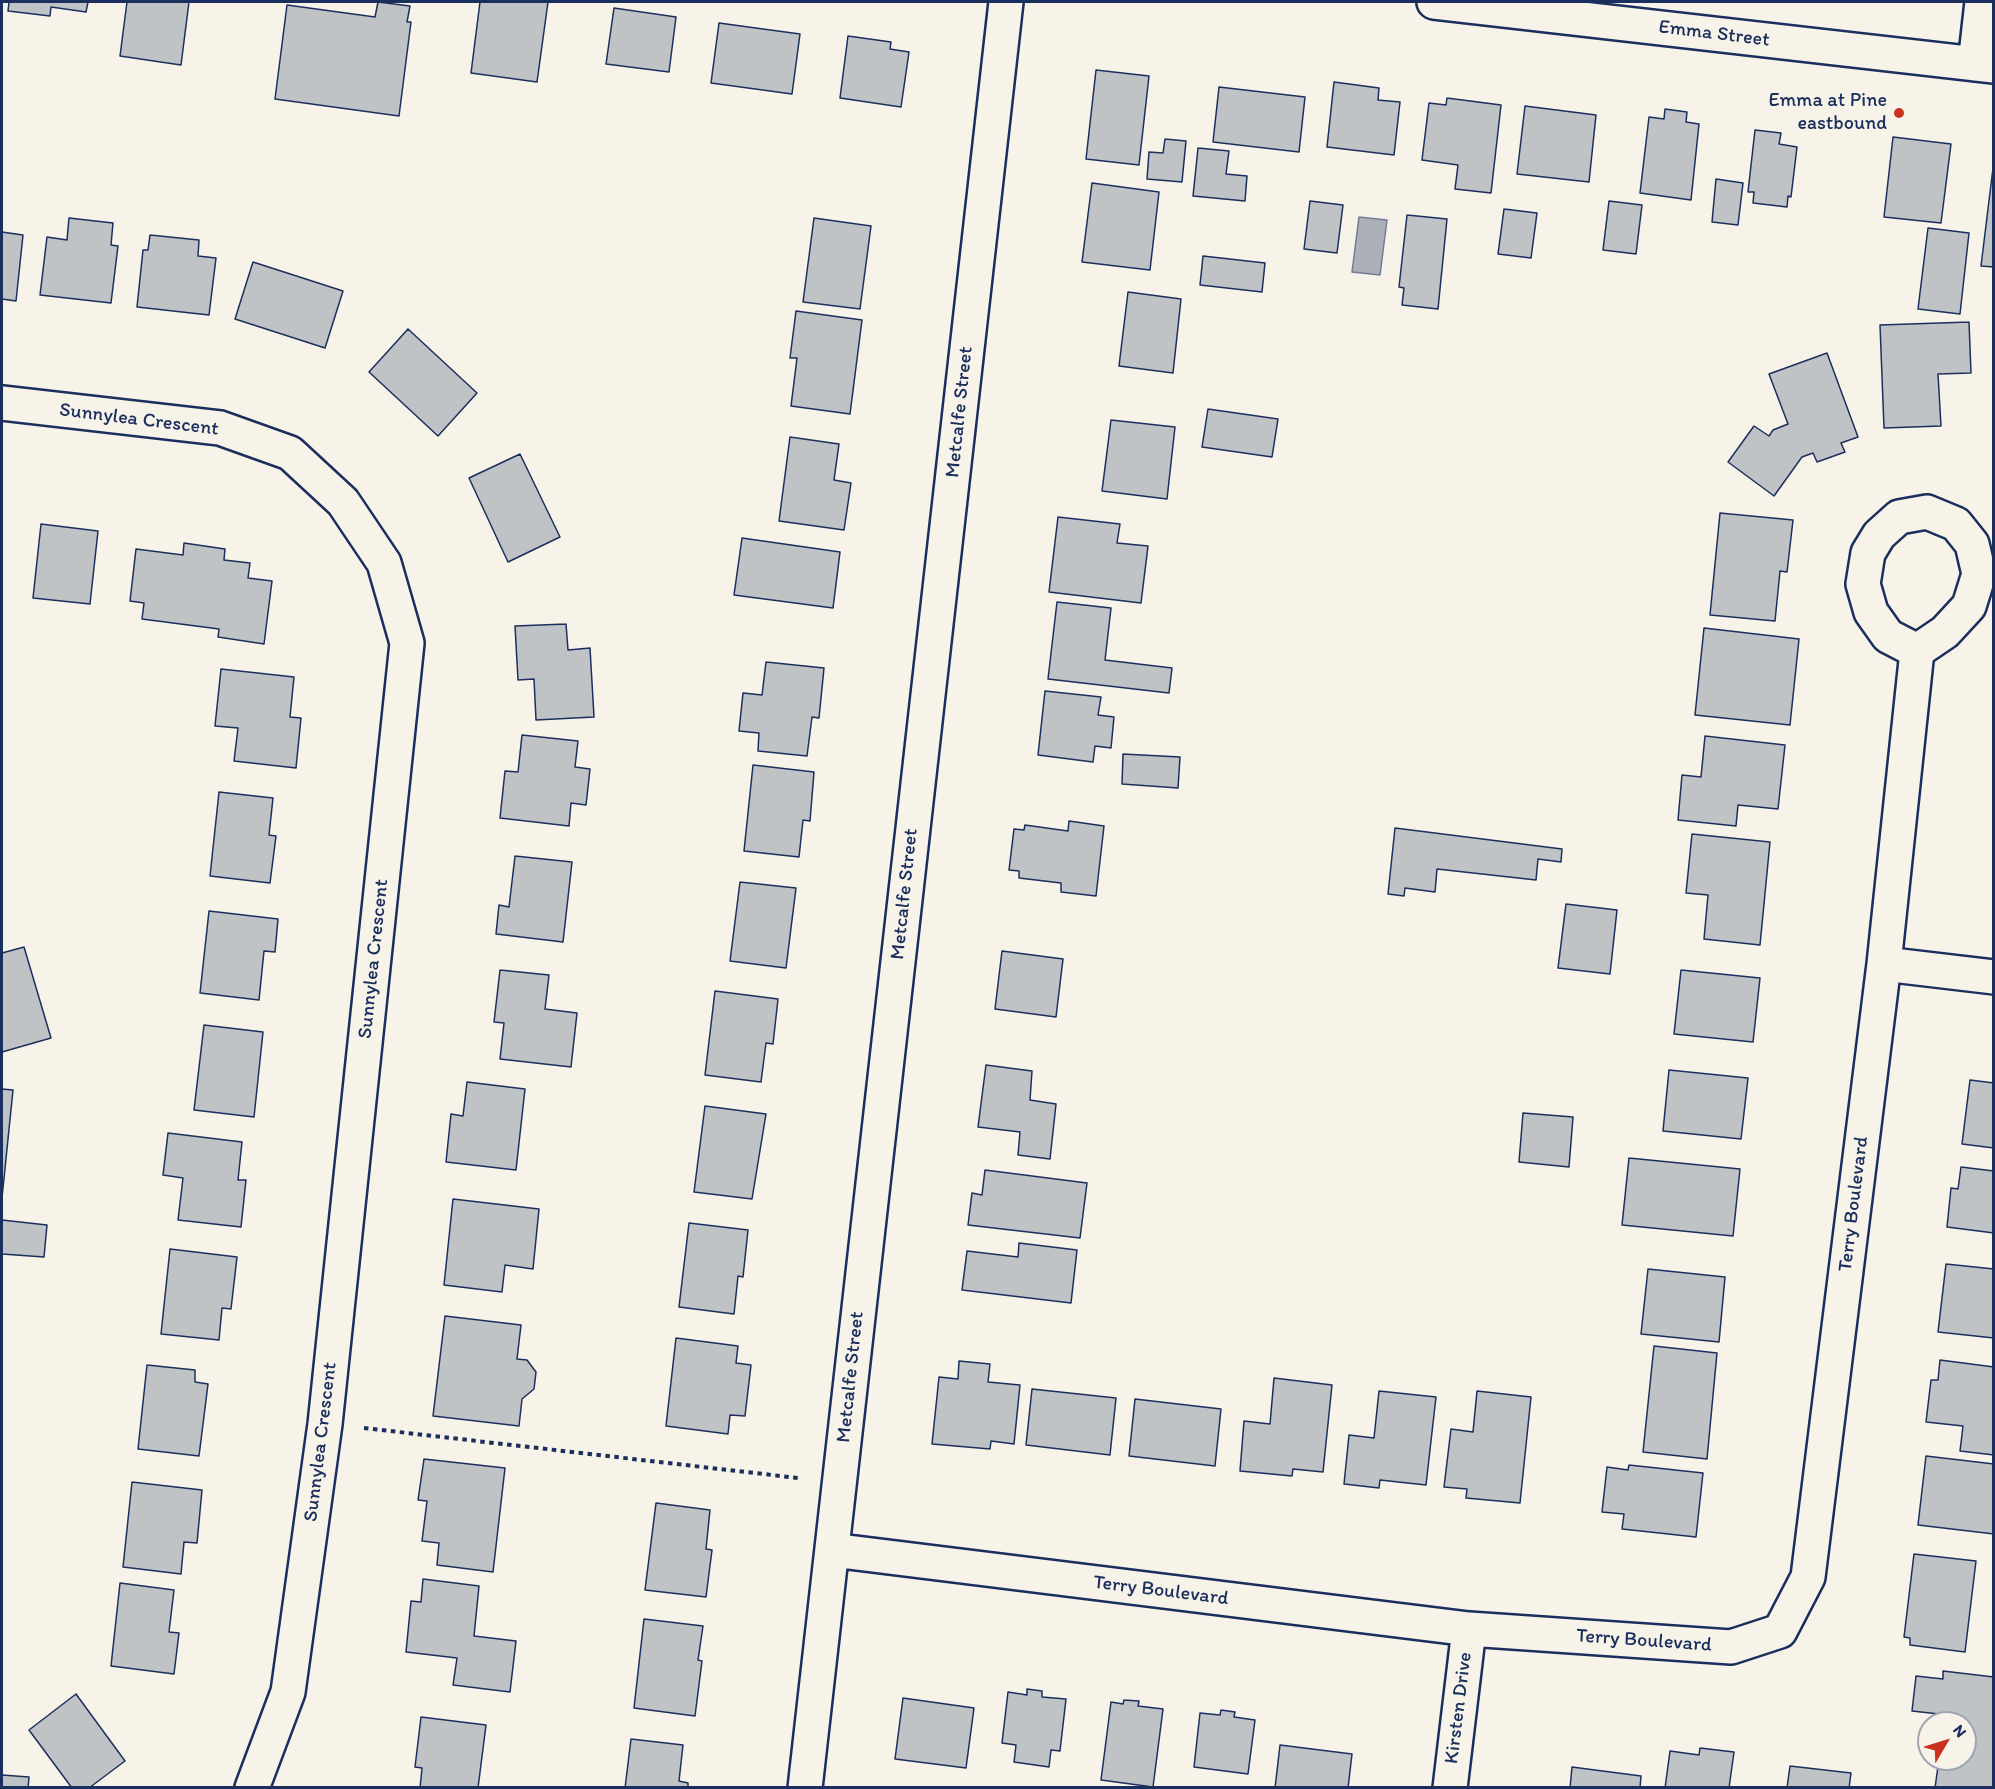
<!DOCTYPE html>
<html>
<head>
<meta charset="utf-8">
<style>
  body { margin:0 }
  #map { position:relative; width:1995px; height:1789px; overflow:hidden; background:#f7f3e8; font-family:Itim,sans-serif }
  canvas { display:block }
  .frame { position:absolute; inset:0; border:3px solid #1b2f5e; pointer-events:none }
  .north { position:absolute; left:1917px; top:1711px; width:60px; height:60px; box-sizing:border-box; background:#f7f3e8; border:2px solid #9fa5b1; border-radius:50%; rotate:52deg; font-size:16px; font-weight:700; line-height:24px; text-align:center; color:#1b2f5e }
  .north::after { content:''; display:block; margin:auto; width:21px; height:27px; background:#c8321e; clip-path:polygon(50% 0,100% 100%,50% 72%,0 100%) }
</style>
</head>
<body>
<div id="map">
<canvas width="1995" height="1789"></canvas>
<div class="frame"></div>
<div class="north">N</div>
</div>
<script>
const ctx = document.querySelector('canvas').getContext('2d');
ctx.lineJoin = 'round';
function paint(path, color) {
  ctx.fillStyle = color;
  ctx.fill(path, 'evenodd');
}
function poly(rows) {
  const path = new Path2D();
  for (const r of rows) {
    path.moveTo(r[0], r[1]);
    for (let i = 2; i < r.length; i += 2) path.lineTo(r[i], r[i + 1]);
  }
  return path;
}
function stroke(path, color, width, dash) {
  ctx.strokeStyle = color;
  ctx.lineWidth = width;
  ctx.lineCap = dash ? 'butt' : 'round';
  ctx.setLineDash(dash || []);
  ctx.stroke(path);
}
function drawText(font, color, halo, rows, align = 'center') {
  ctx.font = font + ' Itim,sans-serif';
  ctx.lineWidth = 4.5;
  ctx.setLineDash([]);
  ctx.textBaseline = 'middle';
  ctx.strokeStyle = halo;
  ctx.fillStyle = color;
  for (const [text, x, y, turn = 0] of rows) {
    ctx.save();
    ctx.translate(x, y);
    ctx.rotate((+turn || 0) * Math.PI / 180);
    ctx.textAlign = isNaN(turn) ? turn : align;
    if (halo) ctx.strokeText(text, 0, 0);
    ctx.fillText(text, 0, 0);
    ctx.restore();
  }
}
const water = poly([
  [1359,217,1387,220,1380,275,1352,272,1359,217]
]);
const building = poly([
  [9,2,88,2,86,12,51,7,50,16,8,11,9,2],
  [127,2,189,2,181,65,120,56,127,2],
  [378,2,410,6,407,22,411,22,399,116,275,99,287,5,375,17,378,2],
  [480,2,548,2,537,82,471,73,480,2],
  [614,8,676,17,669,72,606,64,614,8],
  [719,23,800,34,792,94,711,83,719,23],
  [848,36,891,42,890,49,909,52,901,107,840,98,848,36],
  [1096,70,1149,76,1139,165,1086,159,1096,70],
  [1334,82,1379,88,1378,100,1400,102,1394,155,1327,147,1334,82],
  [1219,87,1305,97,1299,152,1213,142,1219,87],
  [1447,98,1501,105,1491,193,1455,189,1458,165,1422,160,1429,103,1446,105,1447,98],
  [1525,106,1596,115,1589,182,1517,174,1525,106],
  [1665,109,1687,112,1686,122,1699,124,1691,200,1640,193,1649,117,1664,119,1665,109],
  [1755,130,1781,133,1779,144,1797,147,1791,197,1788,196,1787,207,1753,203,1754,192,1748,192,1755,130],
  [1893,137,1951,144,1941,223,1884,217,1893,137],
  [1165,139,1186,141,1182,182,1147,179,1149,152,1163,153,1165,139],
  [1198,148,1229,151,1226,174,1247,176,1245,201,1193,196,1198,148],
  [1993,168,1994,168,1994,267,1981,266,1993,168],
  [1716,179,1743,183,1738,225,1712,222,1716,179],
  [1092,183,1159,192,1150,270,1082,262,1092,183],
  [1310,201,1343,205,1337,253,1304,249,1310,201],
  [1609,201,1642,205,1636,254,1603,250,1609,201],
  [1504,209,1537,213,1531,258,1498,254,1504,209],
  [1407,215,1447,219,1438,309,1402,305,1404,288,1399,287,1407,215],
  [69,218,113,223,111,245,118,246,111,303,40,295,47,237,67,240,69,218],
  [814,218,871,226,860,309,803,302,814,218],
  [1928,228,1969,233,1960,314,1918,309,1928,228],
  [2,232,23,235,16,301,2,299,2,232],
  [150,235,199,240,198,256,216,258,209,315,137,307,143,250,148,250,150,235],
  [1203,256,1265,263,1262,292,1200,285,1203,256],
  [253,262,343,291,325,348,235,319,253,262],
  [1128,292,1181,299,1173,373,1119,366,1128,292],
  [796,311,862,320,850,414,791,406,797,358,790,358,796,311],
  [1969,322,1971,373,1938,374,1941,426,1884,428,1880,325,1969,322],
  [408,329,477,393,438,436,369,372,408,329],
  [1827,353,1858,437,1841,443,1845,452,1817,462,1813,453,1802,457,1774,496,1728,462,1754,426,1769,436,1773,430,1788,424,1769,374,1827,353],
  [1208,409,1278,419,1272,457,1202,447,1208,409],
  [1111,420,1175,427,1167,499,1102,491,1111,420],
  [790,437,839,444,834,480,851,483,844,530,779,521,790,437],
  [520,454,560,537,508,562,469,478,520,454],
  [1720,513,1793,520,1787,572,1780,571,1775,621,1710,615,1720,513],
  [1058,517,1120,524,1117,543,1148,546,1141,603,1049,592,1058,517],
  [41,524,98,531,90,604,33,598,41,524],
  [742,538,840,552,833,608,734,595,742,538],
  [184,543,225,549,224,560,250,563,248,578,272,581,264,644,218,637,219,629,142,619,144,603,130,601,136,549,183,555,184,543],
  [1057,602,1111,608,1105,660,1172,668,1169,693,1048,679,1057,602],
  [566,624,568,650,590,648,594,717,536,720,534,679,518,680,515,626,566,624],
  [1704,628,1799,639,1790,725,1695,715,1704,628],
  [766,662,824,668,819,718,812,717,807,756,758,751,759,733,739,731,743,693,762,695,766,662],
  [221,669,294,677,290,717,301,718,296,768,234,761,238,728,215,726,221,669],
  [1045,691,1101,697,1098,715,1114,717,1111,748,1095,746,1093,762,1038,755,1045,691],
  [522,735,578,741,575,767,590,769,586,805,571,803,569,826,500,818,505,771,518,772,522,735],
  [1705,736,1785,745,1778,809,1738,805,1736,826,1678,820,1682,775,1701,777,1705,736],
  [1123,754,1180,757,1178,788,1122,784,1123,754],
  [753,765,814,772,810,821,803,820,799,857,744,851,753,765],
  [219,792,273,798,269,835,276,836,270,883,210,876,219,792],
  [1069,821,1104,826,1096,896,1061,892,1061,883,1019,878,1019,871,1009,870,1014,829,1024,830,1025,825,1068,831,1069,821],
  [1395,828,1562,849,1561,862,1538,859,1536,880,1437,869,1435,892,1405,888,1404,896,1388,894,1395,828],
  [1692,834,1770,842,1760,945,1704,939,1708,895,1686,893,1692,834],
  [515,856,572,862,563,942,496,934,499,905,509,907,515,856],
  [740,882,796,888,786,968,730,961,740,882],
  [1566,904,1617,910,1610,974,1558,968,1566,904],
  [209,911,278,919,275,952,264,951,259,1000,200,993,209,911],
  [24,947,51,1038,2,1052,2,953,24,947],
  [1002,951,1063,959,1056,1017,995,1009,1002,951],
  [500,970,549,975,545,1009,577,1013,571,1067,500,1059,504,1023,494,1022,500,970],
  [1681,970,1760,978,1753,1042,1674,1034,1681,970],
  [715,991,778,999,773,1044,766,1043,761,1082,705,1075,715,991],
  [204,1025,263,1032,254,1117,194,1110,204,1025],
  [986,1065,1032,1071,1030,1100,1056,1104,1050,1159,1018,1155,1020,1132,978,1127,986,1065],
  [1669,1070,1748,1078,1741,1139,1663,1131,1669,1070],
  [1970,1080,1994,1083,1994,1148,1962,1144,1970,1080],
  [467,1082,525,1089,516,1170,446,1162,451,1114,463,1116,467,1082],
  [2,1089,13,1090,2,1198,2,1089],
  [705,1106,766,1114,752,1199,694,1192,705,1106],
  [1523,1113,1573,1117,1569,1167,1519,1162,1523,1113],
  [168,1133,242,1142,238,1180,246,1180,241,1227,178,1220,183,1178,163,1175,168,1133],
  [1629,1158,1740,1169,1733,1236,1622,1225,1629,1158],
  [1961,1167,1994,1171,1994,1233,1947,1227,1951,1188,1958,1189,1961,1167],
  [985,1170,1087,1183,1080,1238,968,1225,972,1193,982,1195,985,1170],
  [453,1199,539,1209,533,1269,505,1265,502,1292,444,1285,453,1199],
  [2,1220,47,1225,44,1257,2,1254,2,1220],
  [689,1223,748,1230,743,1277,738,1276,734,1314,679,1307,689,1223],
  [1019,1243,1077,1250,1071,1303,962,1290,967,1251,1018,1257,1019,1243],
  [170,1249,237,1257,231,1309,222,1308,219,1340,161,1334,170,1249],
  [1946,1264,1994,1269,1994,1338,1938,1332,1946,1264],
  [1648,1269,1725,1277,1719,1342,1641,1334,1648,1269],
  [445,1316,521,1325,517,1359,527,1360,536,1372,534,1389,522,1399,519,1426,433,1416,445,1316],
  [676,1338,738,1346,736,1363,751,1365,745,1416,730,1415,728,1434,666,1426,676,1338],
  [1654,1346,1717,1353,1707,1459,1643,1452,1654,1346],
  [1940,1360,1994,1367,1994,1455,1960,1451,1963,1426,1926,1422,1931,1380,1938,1380,1940,1360],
  [959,1361,990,1364,988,1382,1020,1385,1014,1444,991,1441,990,1449,932,1444,939,1377,958,1379,959,1361],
  [147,1365,195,1370,195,1382,208,1384,199,1456,138,1449,147,1365],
  [1274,1378,1332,1385,1323,1472,1293,1469,1292,1476,1240,1471,1244,1421,1270,1424,1274,1378],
  [1032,1389,1116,1398,1110,1455,1026,1445,1032,1389],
  [1379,1391,1436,1397,1426,1485,1380,1480,1379,1488,1344,1484,1349,1435,1374,1438,1379,1391],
  [1477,1391,1531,1397,1520,1503,1466,1498,1467,1489,1444,1487,1451,1429,1473,1432,1477,1391],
  [1135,1399,1221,1409,1215,1466,1129,1456,1135,1399],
  [1926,1456,1994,1464,1994,1534,1918,1525,1926,1456],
  [424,1459,505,1468,493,1572,437,1565,439,1543,422,1541,427,1501,418,1500,424,1459],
  [1629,1465,1703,1473,1696,1537,1622,1529,1624,1514,1602,1512,1607,1467,1628,1470,1629,1465],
  [132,1482,202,1490,197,1543,184,1542,181,1574,123,1567,132,1482],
  [656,1503,710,1510,706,1549,712,1550,706,1597,645,1590,656,1503],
  [1914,1554,1976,1561,1965,1652,1910,1645,1910,1638,1904,1637,1914,1554],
  [423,1579,479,1586,474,1636,516,1641,510,1692,453,1685,457,1658,406,1652,411,1601,421,1602,423,1579],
  [120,1583,174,1590,169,1632,179,1633,174,1674,111,1666,120,1583],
  [644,1619,703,1626,698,1660,702,1661,695,1716,634,1708,644,1619],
  [1943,1671,1994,1677,1994,1788,1935,1788,1939,1759,1965,1759,1965,1723,1938,1723,1939,1714,1912,1711,1916,1676,1943,1679,1943,1671],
  [1027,1689,1042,1691,1042,1697,1066,1699,1060,1751,1051,1750,1049,1767,1014,1762,1016,1745,1002,1743,1008,1692,1027,1695,1027,1689],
  [76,1694,125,1761,89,1788,72,1788,29,1730,76,1694],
  [903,1698,974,1708,966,1768,895,1759,903,1698],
  [1124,1700,1139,1701,1138,1706,1163,1709,1153,1787,1101,1780,1111,1702,1123,1704,1124,1700],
  [1221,1710,1235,1712,1234,1717,1255,1720,1248,1774,1194,1767,1200,1713,1220,1715,1221,1710],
  [421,1717,486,1725,478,1788,420,1788,422,1768,415,1767,421,1717],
  [631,1739,683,1745,679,1781,688,1783,688,1788,625,1788,631,1739],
  [1280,1745,1352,1754,1348,1788,1275,1788,1280,1745],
  [1700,1748,1734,1752,1729,1788,1665,1788,1670,1751,1699,1755,1700,1748],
  [1790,1766,1851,1773,1849,1788,1787,1788,1790,1766],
  [1572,1767,1641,1776,1640,1788,1570,1788,1572,1767],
  [2,1775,29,1777,28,1788,2,1788,2,1775]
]);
const path = poly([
  [364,1428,798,1478]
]);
const minor = poly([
  [1434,2,1994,66],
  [1975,64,1982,2],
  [2,403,220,428,290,453,343,502,384,563,407,643,325,1424,288,1692,252,1788],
  [1884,964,1994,977],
  [832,1550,1469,1629,1731,1647,1780,1631,1808,1577,1884,964,1917,651,1945,632,1969,606,1979,574,1972,544,1956,524,1927,512,1899,517,1879,535,1868,553,1863,584,1871,612,1888,636,1917,651],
  [805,1788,1006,2],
  [1450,1788,1469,1629]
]);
const markers = [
  [1899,113,6,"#c8321e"]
];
const streetNames = [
  ["Emma Street",1714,34,7],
  ["Metcalfe Street",960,412,-84],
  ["Sunnylea Crescent",139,420,7],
  ["Metcalfe Street",905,894,-84],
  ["Sunnylea Crescent",374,959,-84],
  ["Terry Boulevard",1854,1204,-83],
  ["Metcalfe Street",851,1377,-84],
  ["Sunnylea Crescent",321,1442,-83],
  ["Terry Boulevard",1161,1591,7],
  ["Terry Boulevard",1644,1641,4],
  ["Kirsten Drive",1459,1708,-83]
];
const poiNames = [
  ["Emma at Pine",1887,101],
  ["eastbound",1887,124]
];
paint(water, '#acb0b9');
stroke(water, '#727c95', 1.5);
paint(building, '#c0c3c5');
stroke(building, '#1b2f5e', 1.5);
stroke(minor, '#1b2f5e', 38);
stroke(path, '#1b2f5e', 4, [4.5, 4.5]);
stroke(minor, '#f7f3e8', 33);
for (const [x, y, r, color] of markers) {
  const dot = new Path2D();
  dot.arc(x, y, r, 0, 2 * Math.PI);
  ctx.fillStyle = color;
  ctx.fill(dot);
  stroke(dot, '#f7f3e8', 2);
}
drawText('20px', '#1b2f5e', '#f7f3e8', streetNames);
drawText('20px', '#1b2f5e', '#f7f3e8', poiNames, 'right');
</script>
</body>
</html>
